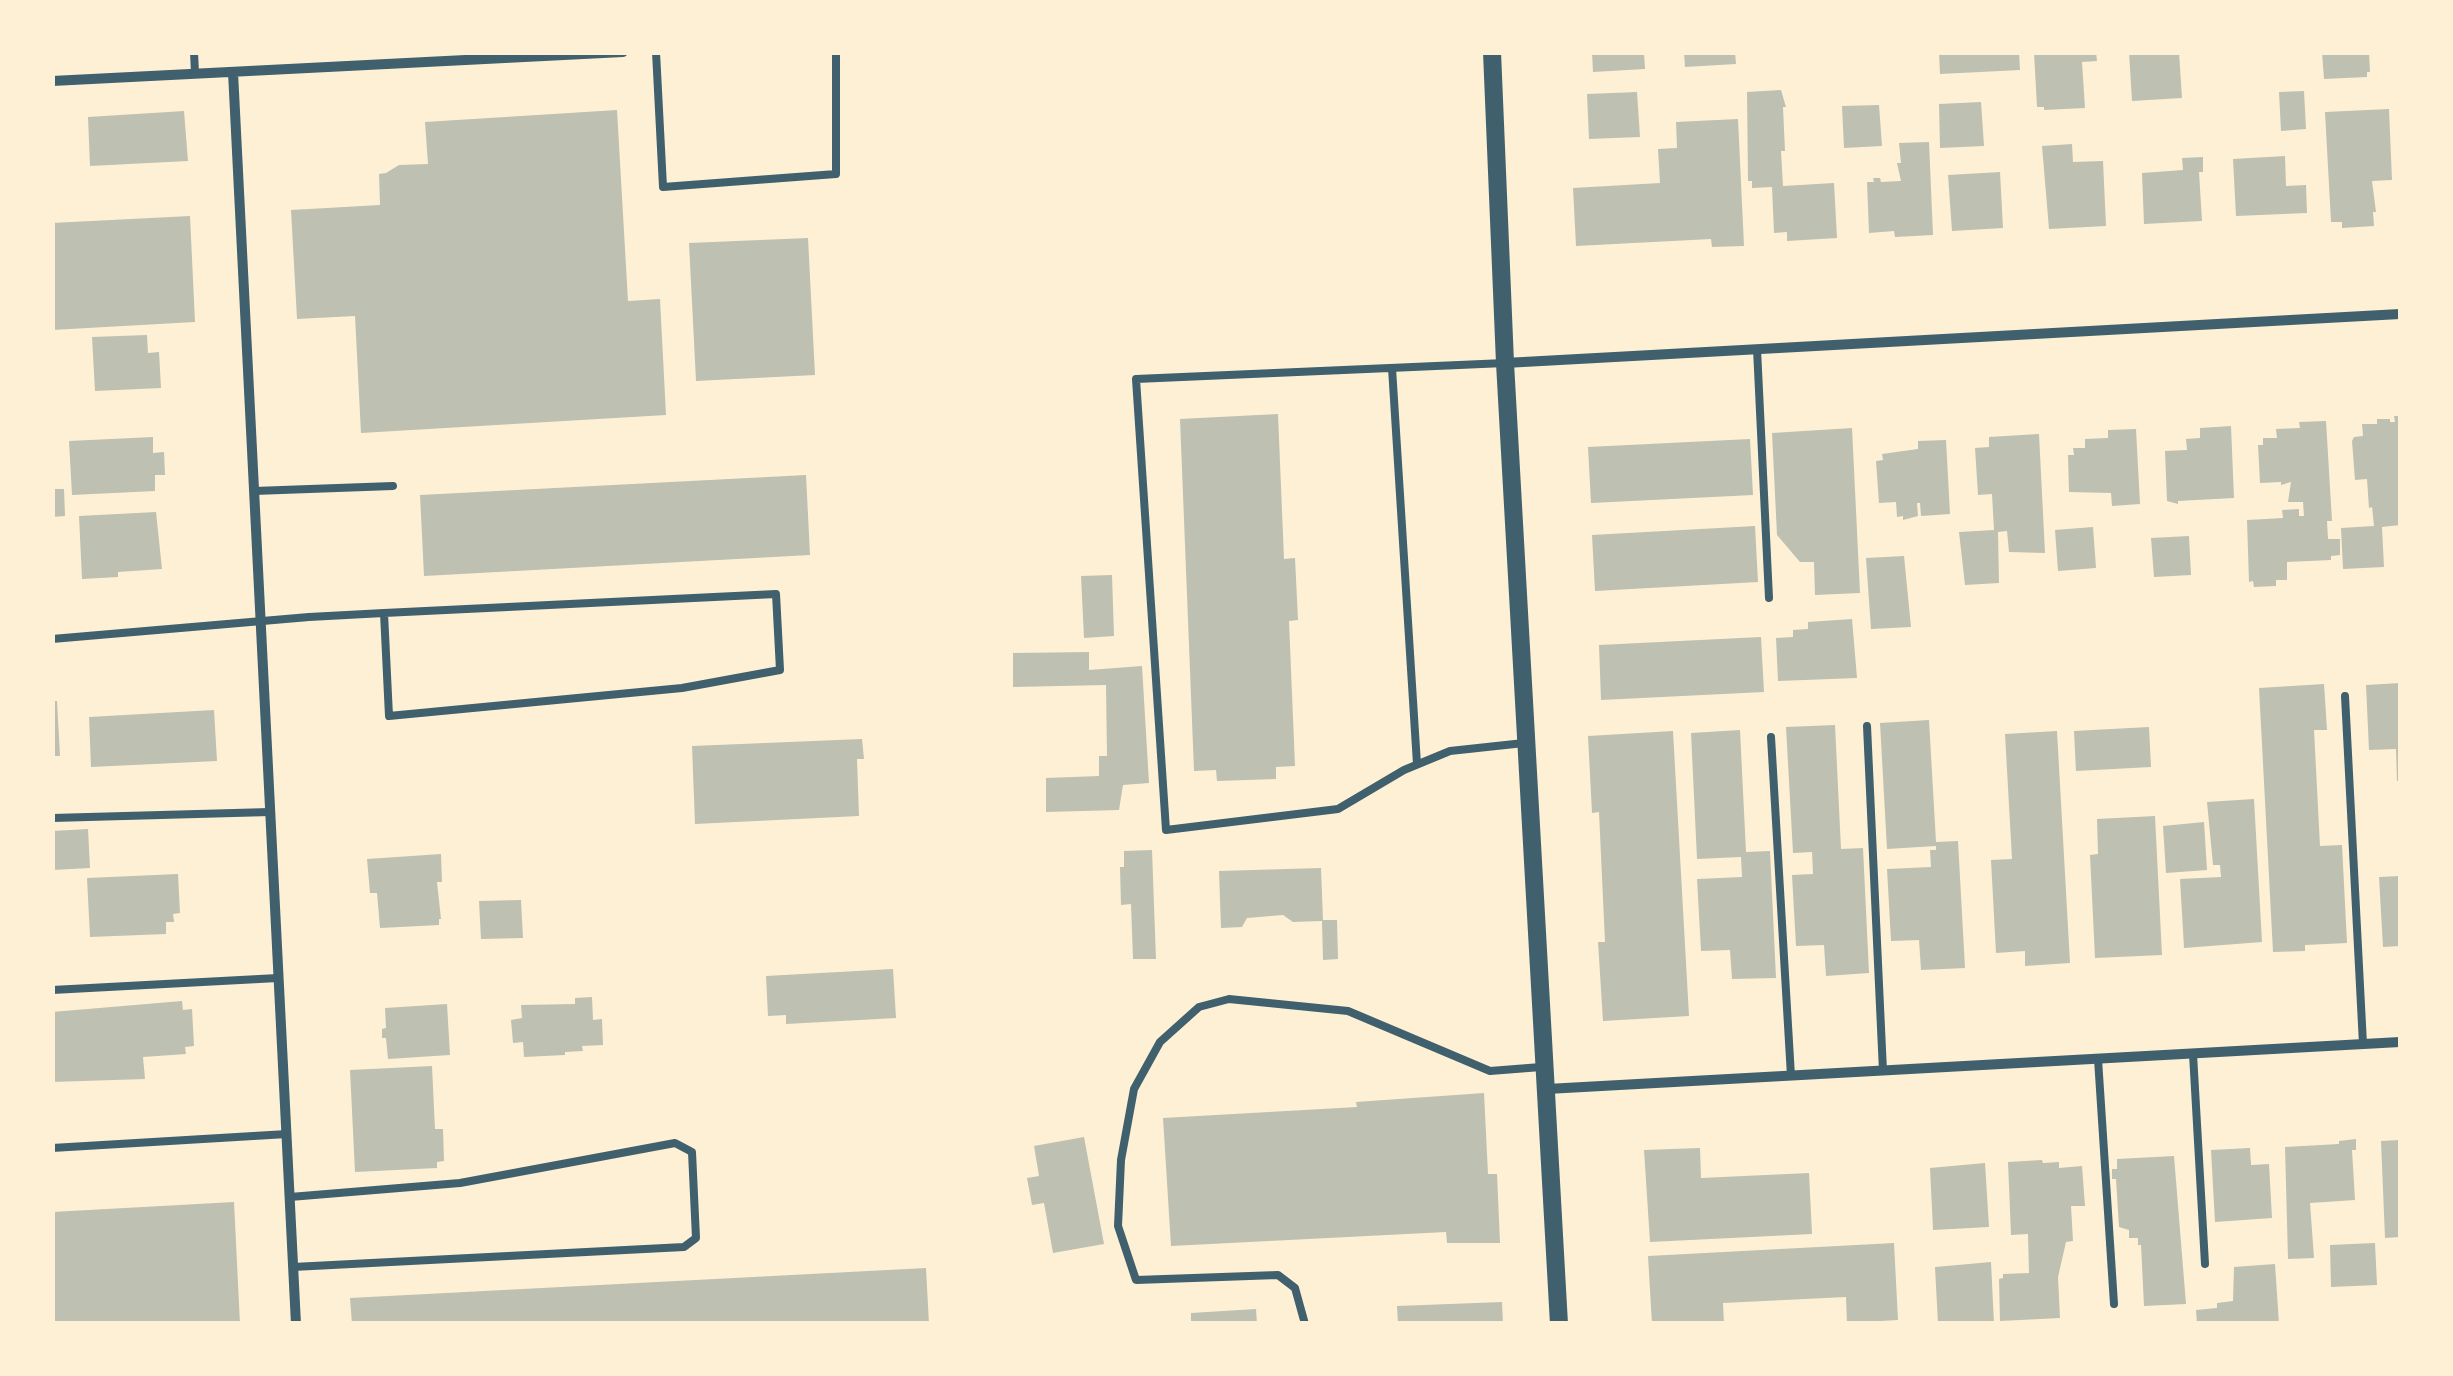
<!DOCTYPE html>
<html>
<head>
<meta charset="utf-8">
<style>
  body { margin:0 }
  #map { position:relative; width:2453px; height:1376px; overflow:hidden; background:#fdf0d5; font-family:"Roboto Serif",serif }
  canvas { display:block }
  .frame { position:absolute; inset:0; border:55px solid #fdf0d5; pointer-events:none }
</style>
</head>
<body>
<div id="map">
<canvas width="2453" height="1376"></canvas>
<div class="frame"></div>
</div>
<script>
const ctx = document.querySelector('canvas').getContext('2d');
ctx.lineJoin = 'round';
function paint(path, color) {
  ctx.fillStyle = color;
  ctx.fill(path, 'evenodd');
}
function poly(rows) {
  const path = new Path2D();
  for (const r of rows) {
    path.moveTo(r[0], r[1]);
    for (let i = 2; i < r.length; i += 2) path.lineTo(r[i], r[i + 1]);
  }
  return path;
}
function stroke(path, color, width, dash) {
  ctx.strokeStyle = color;
  ctx.lineWidth = width;
  ctx.lineCap = dash ? 'butt' : 'round';
  ctx.setLineDash(dash || []);
  ctx.stroke(path);
}
const building = poly([
  [1592,52,1644,52,1645,69,1593,72],
  [1684,52,1735,52,1736,64,1685,67],
  [1939,52,2019,52,2020,70,1940,74],
  [2034,52,2096,52,2097,61,2082,62,2085,108,2044,110,2044,107,2037,107],
  [2129,52,2179,52,2182,98,2132,101],
  [2322,52,2369,52,2370,72,2367,72,2367,77,2324,79],
  [1781,90,1786,107,1783,107,1785,151,1781,151,1783,186,1834,183,1837,238,1787,241,1787,232,1774,233,1772,187,1752,188,1752,181,1748,181,1747,92],
  [2304,91,2306,129,2281,131,2279,92],
  [1637,92,1640,137,1589,139,1587,94],
  [1981,102,1984,146,1940,148,1939,104],
  [1879,105,1882,146,1844,148,1842,106],
  [2389,109,2392,180,2372,181,2376,212,2373,212,2374,226,2342,228,2342,222,2331,222,2325,112],
  [617,110,628,301,660,299,666,415,361,433,355,316,297,319,291,210,380,205,379,174,386,173,399,165,428,164,425,122],
  [184,111,188,161,90,166,88,117],
  [1738,119,1744,246,1712,247,1711,239,1576,246,1573,188,1660,183,1658,149,1677,148,1676,122],
  [1929,142,1933,235,1895,237,1894,231,1869,233,1867,182,1874,182,1873,178,1880,178,1881,182,1901,181,1897,163,1901,163,1899,143],
  [2072,144,2073,162,2103,161,2106,226,2049,229,2042,146],
  [2285,156,2286,186,2306,185,2307,213,2236,216,2233,159],
  [2203,157,2203,172,2199,172,2202,221,2144,224,2142,173,2183,170,2182,158],
  [2000,172,2003,228,1952,231,1948,175],
  [190,216,195,322,52,330,52,223],
  [808,238,815,375,696,381,689,243],
  [147,335,148,353,159,352,161,388,95,391,92,337],
  [1278,414,1284,559,1295,558,1298,620,1289,621,1295,766,1276,767,1276,779,1217,781,1216,770,1194,771,1180,419],
  [2394,416,2400,416,2400,525,2382,527,2384,567,2343,569,2341,528,2374,526,2372,507,2369,508,2367,479,2355,480,2352,441,2354,437,2363,436,2362,424,2377,424,2377,419,2390,419,2390,422,2395,422],
  [2326,421,2332,521,2327,521,2328,539,2340,539,2340,555,2331,556,2331,560,2287,562,2287,580,2276,580,2276,586,2254,587,2253,581,2249,582,2247,520,2283,518,2282,510,2299,509,2299,516,2304,516,2303,502,2288,502,2291,482,2281,485,2281,482,2260,483,2258,445,2263,445,2263,438,2277,438,2276,429,2300,428,2299,422],
  [2231,426,2234,498,2178,501,2178,504,2167,501,2165,451,2187,450,2186,439,2200,438,2200,428],
  [1852,428,1860,593,1815,595,1814,562,1800,562,1777,535,1772,433],
  [2136,429,2140,504,2112,506,2111,493,2069,492,2068,455,2074,455,2073,448,2085,448,2085,439,2108,438,2108,430],
  [2039,434,2045,553,2009,552,2007,531,1998,532,1999,583,1965,585,1959,532,1994,530,1992,494,1978,495,1975,448,1989,447,1989,437],
  [153,437,153,453,164,452,165,475,155,475,155,491,72,495,69,441],
  [1750,439,1753,495,1591,503,1588,447],
  [1946,440,1950,514,1921,516,1920,503,1917,503,1918,516,1903,520,1903,516,1897,517,1896,502,1879,503,1876,461,1883,460,1882,454,1918,449,1918,441],
  [806,475,810,555,424,576,420,495],
  [52,489,64,489,65,516,52,517],
  [156,512,162,569,118,572,118,577,82,579,79,516],
  [1755,526,1758,582,1595,591,1592,535],
  [2093,527,2096,568,2058,571,2055,530],
  [2189,536,2191,575,2154,577,2151,538],
  [1904,556,1911,627,1871,629,1866,558],
  [1112,575,1114,636,1084,638,1081,576],
  [1852,619,1857,678,1778,681,1776,638,1793,637,1793,630,1808,629,1808,622],
  [1761,637,1764,692,1601,700,1599,645],
  [1089,652,1089,670,1142,666,1149,783,1123,785,1119,810,1046,812,1046,778,1099,776,1099,756,1107,756,1106,685,1013,687,1013,653],
  [2400,683,2400,781,2397,781,2396,749,2369,750,2366,685],
  [2324,684,2327,730,2314,730,2320,846,2342,845,2347,943,2305,945,2305,951,2273,952,2259,688],
  [52,701,57,701,60,756,52,756],
  [214,710,217,761,91,767,89,717],
  [1929,720,1936,842,1958,841,1965,968,1921,970,1919,940,1891,941,1887,869,1931,867,1930,850,1936,850,1936,846,1887,849,1880,723],
  [1835,725,1841,849,1863,848,1869,973,1826,976,1824,945,1796,946,1792,875,1813,874,1812,852,1793,853,1786,727],
  [2149,727,2151,767,2076,771,2074,731],
  [1740,730,1746,852,1770,851,1776,978,1732,979,1730,950,1701,951,1697,879,1742,877,1741,857,1697,859,1691,733],
  [1673,731,1689,1016,1603,1021,1598,942,1605,942,1599,812,1592,813,1588,736],
  [2057,731,2070,963,2025,966,2025,951,1996,953,1991,860,2012,859,2005,734],
  [862,739,864,759,857,759,859,816,695,824,692,746],
  [2254,799,2262,942,2184,948,2180,879,2221,877,2220,865,2213,865,2207,802],
  [2155,816,2162,955,2095,958,2090,855,2098,854,2097,819],
  [2204,822,2207,870,2166,873,2163,826],
  [88,829,90,868,52,870,52,831],
  [1152,850,1156,959,1133,959,1131,904,1121,905,1120,867,1124,867,1124,851],
  [441,854,442,882,437,882,441,919,439,919,439,925,380,928,377,893,370,893,367,859],
  [1321,868,1323,920,1337,920,1338,959,1323,960,1322,921,1293,922,1283,915,1247,918,1242,927,1221,928,1219,871],
  [178,874,180,913,173,914,174,922,166,922,166,934,90,937,87,878],
  [2400,876,2400,946,2383,947,2379,877],
  [521,900,523,938,481,939,479,901],
  [893,969,896,1018,786,1024,786,1015,768,1016,766,976],
  [592,997,593,1020,602,1019,603,1045,582,1046,583,1051,565,1052,565,1055,524,1057,523,1042,513,1043,511,1020,522,1018,521,1005,575,1004,575,998],
  [182,1001,183,1010,192,1009,194,1046,185,1047,186,1054,143,1057,145,1079,52,1082,52,1012],
  [447,1004,450,1055,388,1059,386,1038,382,1038,382,1029,386,1028,385,1008],
  [432,1066,435,1129,443,1129,444,1161,437,1162,437,1168,355,1172,350,1070],
  [1484,1093,1488,1174,1497,1174,1500,1243,1447,1243,1446,1232,1171,1246,1163,1118,1357,1107,1356,1102],
  [1084,1137,1104,1244,1053,1253,1044,1203,1032,1205,1027,1178,1039,1176,1034,1146],
  [2356,1139,2356,1150,2352,1150,2355,1200,2310,1203,2314,1258,2288,1259,2285,1147,2339,1144,2339,1141],
  [2400,1140,2400,1237,2385,1238,2381,1141],
  [1700,1148,1701,1178,1809,1173,1812,1234,1650,1242,1644,1150],
  [2250,1148,2251,1165,2269,1164,2272,1218,2215,1222,2211,1150],
  [2174,1156,2186,1304,2144,1306,2141,1245,2138,1245,2138,1238,2129,1238,2129,1230,2119,1227,2116,1179,2112,1179,2112,1169,2117,1169,2117,1159],
  [2042,1160,2043,1163,2059,1162,2059,1168,2082,1166,2085,1206,2071,1206,2073,1241,2066,1242,2058,1277,2060,1318,2000,1321,1999,1279,2003,1278,2003,1274,2029,1273,2028,1234,2011,1235,2008,1162],
  [1985,1163,1989,1227,1933,1230,1930,1168],
  [234,1202,240,1324,52,1324,52,1212],
  [1894,1243,1898,1320,1847,1323,1846,1297,1723,1303,1724,1324,1652,1324,1648,1256],
  [2375,1243,2377,1285,2331,1287,2330,1245],
  [1991,1262,1994,1324,1938,1324,1935,1267],
  [2275,1264,2279,1324,2197,1324,2196,1310,2217,1308,2217,1303,2233,1301,2234,1267],
  [926,1268,929,1324,352,1324,350,1298],
  [1502,1302,1503,1324,1398,1324,1397,1306],
  [1256,1309,1257,1324,1191,1324,1191,1313]
]);
const service = poly([
  [194,52,195,73],
  [656,52,663,187,836,174,836,52],
  [1757,349,1769,598],
  [1505,363,1136,379,1166,830,1338,809,1404,770,1450,751,1524,743],
  [1392,368,1417,764],
  [254,491,393,486],
  [52,639,309,617,384,613,776,594,780,670,682,688,389,716,384,613],
  [2345,696,2363,1044],
  [1867,726,1883,1071],
  [1771,737,1791,1076],
  [52,818,270,812],
  [52,990,278,978],
  [2193,1054,2205,1264],
  [2098,1059,2114,1304],
  [52,1148,287,1134],
  [290,1197,460,1183,675,1143,692,1152,696,1238,684,1247,293,1267],
  [1305,1324,1295,1288,1278,1275,1136,1280,1118,1226,1121,1160,1134,1089,1160,1042,1199,1007,1229,999,1348,1011,1490,1071,1541,1067]
]);
const minor = poly([
  [233,72,296,1324],
  [52,81,623,52],
  [1505,363,2400,314],
  [1547,1089,2400,1042]
]);
const tertiary = poly([
  [1492,52,1505,363,1559,1324]
]);
paint(building, '#bec0b2');
stroke(service, '#3f606c', 8);
stroke(minor, '#3f606c', 10);
stroke(tertiary, '#3f606c', 18);
</script>
</body>
</html>
